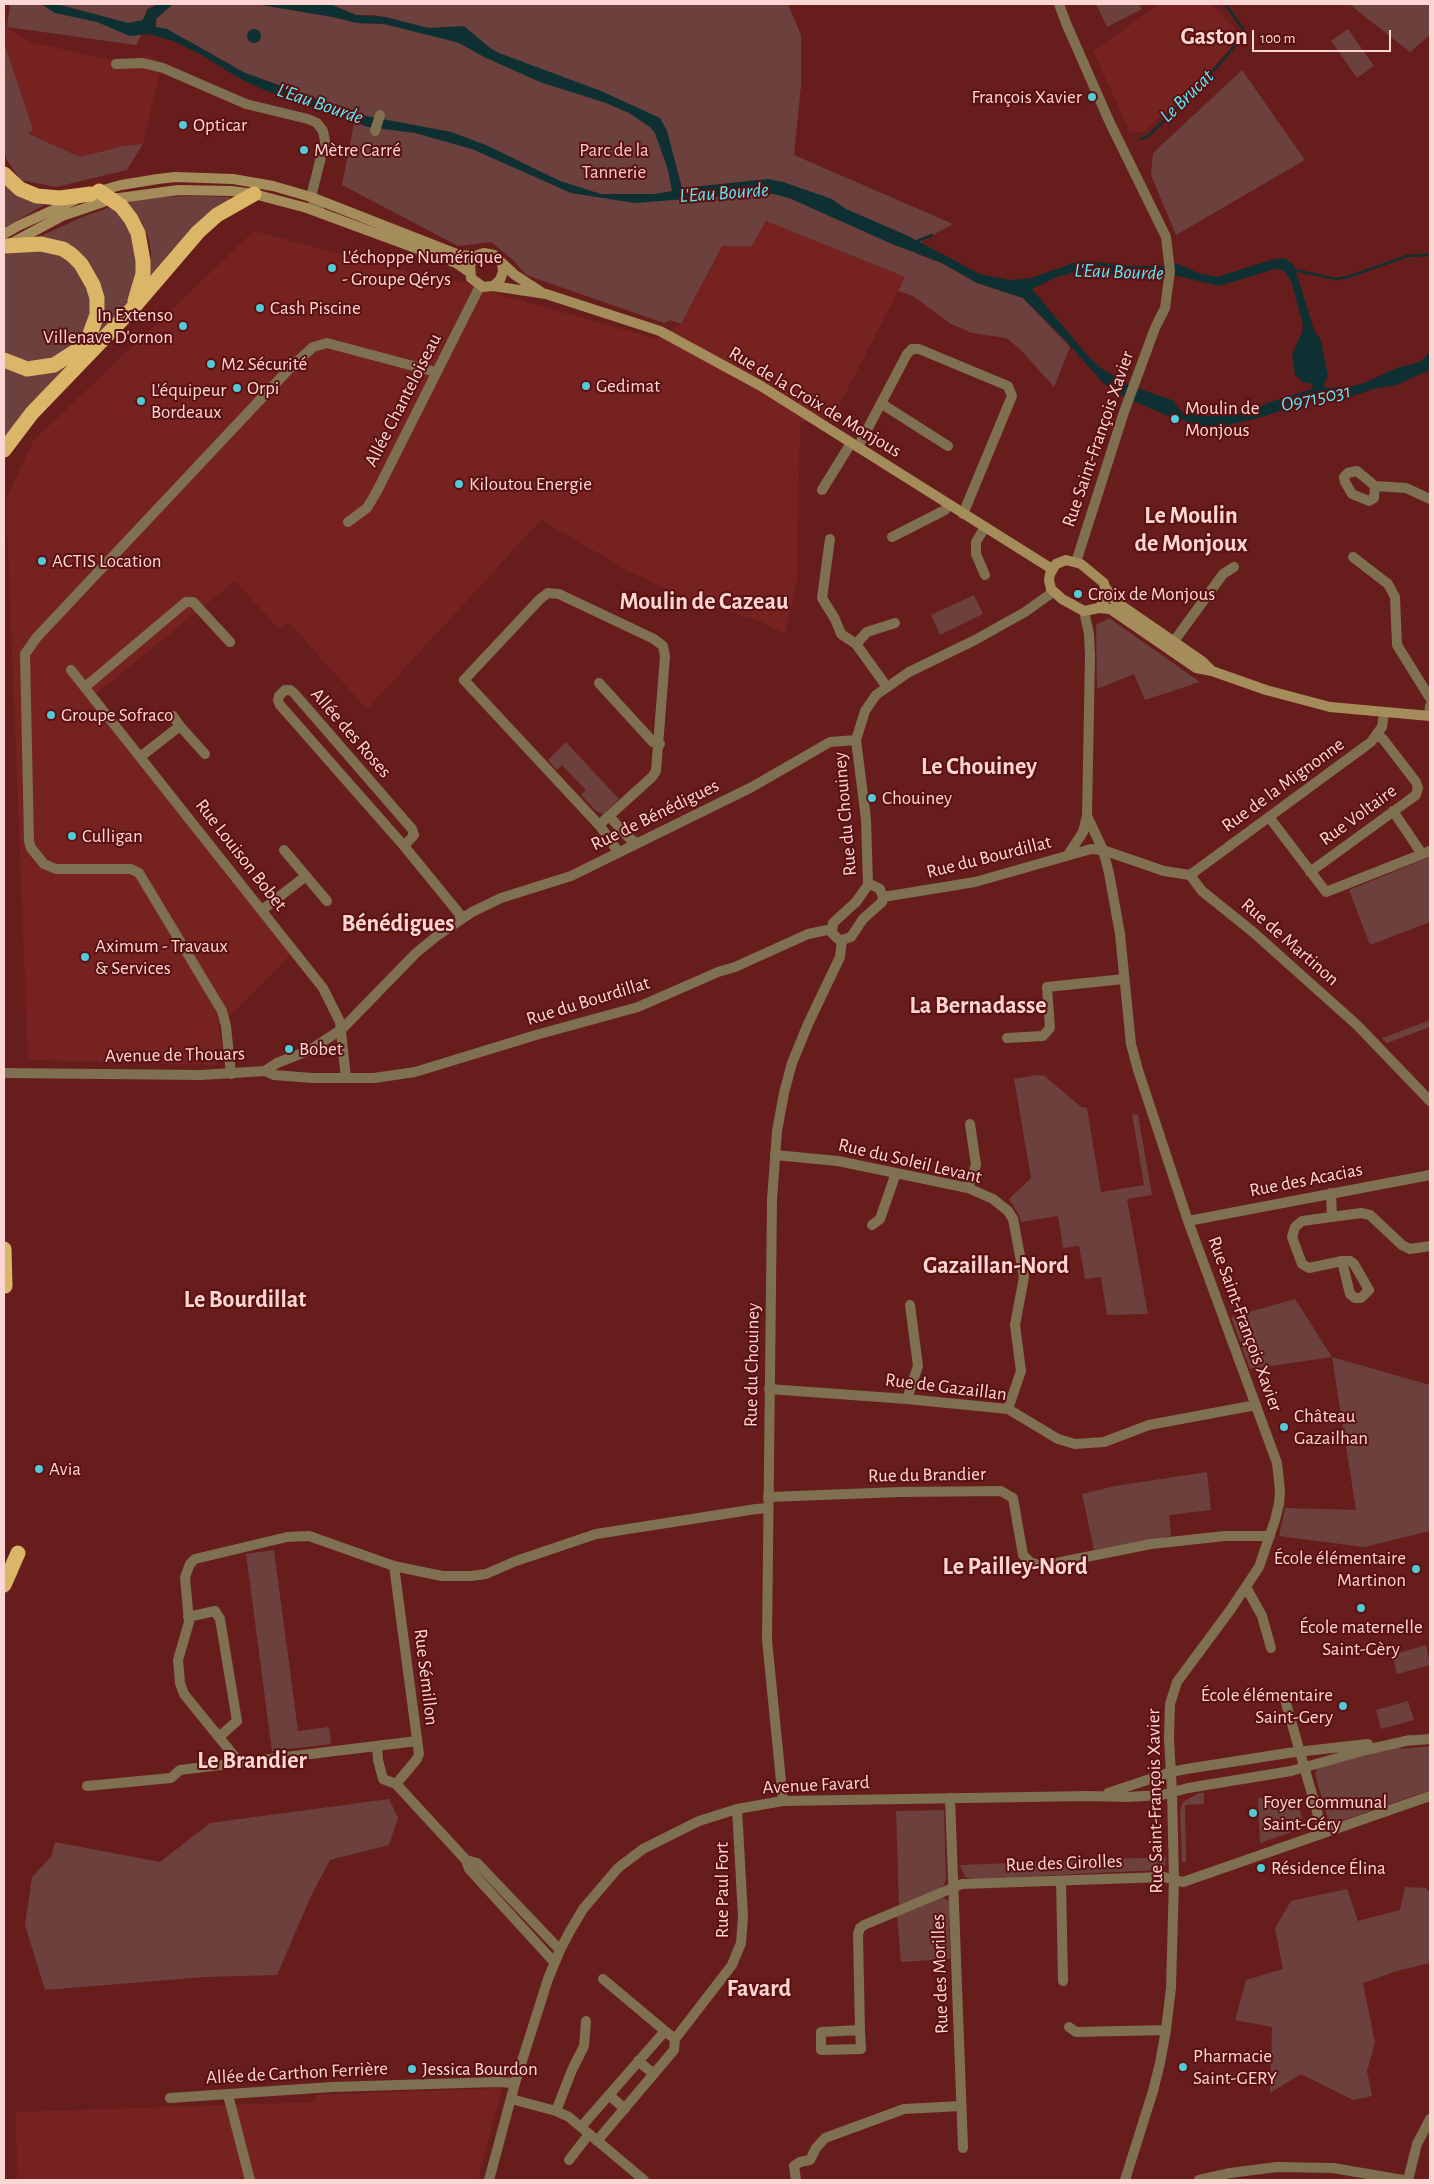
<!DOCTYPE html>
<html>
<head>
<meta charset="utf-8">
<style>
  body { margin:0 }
  #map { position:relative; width:1434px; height:2184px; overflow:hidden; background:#671d1c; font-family:"Alegreya Sans",sans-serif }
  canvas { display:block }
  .frame { position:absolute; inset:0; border:5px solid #fcd6d2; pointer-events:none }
  .scale { position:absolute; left:1252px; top:30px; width:139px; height:22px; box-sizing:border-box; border:2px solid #fcd6d2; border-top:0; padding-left:6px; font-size:15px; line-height:18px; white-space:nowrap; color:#fcd6d2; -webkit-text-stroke:4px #5a1011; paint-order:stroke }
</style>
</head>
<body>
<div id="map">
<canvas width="1434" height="2184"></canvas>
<div class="frame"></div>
<div class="scale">100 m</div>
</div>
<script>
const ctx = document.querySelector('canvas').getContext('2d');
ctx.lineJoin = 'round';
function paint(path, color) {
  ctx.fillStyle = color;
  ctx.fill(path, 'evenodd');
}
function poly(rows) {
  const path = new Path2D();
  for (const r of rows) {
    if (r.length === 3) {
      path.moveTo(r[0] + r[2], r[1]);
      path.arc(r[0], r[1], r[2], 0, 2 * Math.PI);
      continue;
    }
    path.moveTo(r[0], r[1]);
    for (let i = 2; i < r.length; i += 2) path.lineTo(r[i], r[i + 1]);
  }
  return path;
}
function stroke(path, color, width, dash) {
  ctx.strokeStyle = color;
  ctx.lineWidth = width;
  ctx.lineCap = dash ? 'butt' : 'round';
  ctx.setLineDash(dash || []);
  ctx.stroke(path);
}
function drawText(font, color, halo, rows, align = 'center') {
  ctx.font = font + ' "Alegreya Sans",sans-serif';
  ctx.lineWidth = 4;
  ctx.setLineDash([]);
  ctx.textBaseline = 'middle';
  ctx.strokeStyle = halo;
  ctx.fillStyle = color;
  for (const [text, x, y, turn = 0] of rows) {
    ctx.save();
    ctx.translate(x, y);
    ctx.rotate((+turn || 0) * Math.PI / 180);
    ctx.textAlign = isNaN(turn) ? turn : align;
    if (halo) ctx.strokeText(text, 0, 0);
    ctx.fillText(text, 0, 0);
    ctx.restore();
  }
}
const built = poly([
  [1160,4,1212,4,1242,37,1234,43,1212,69,1144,132,1130,132,1093,51],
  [4,19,7,27,31,42,110,60,150,56,162,63,143,144,123,146,80,157,29,133,33,129,4,42],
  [766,221,905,277,834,416,800,423,797,580,785,634,759,621,686,598,630,572,541,520,367,709,289,623,279,629,235,581,93,696,294,951,232,1014,218,1025,224,1053,215,1065,28,1060,6,500,33,441,254,231,398,269,480,286,505,296,657,339,681,324,722,246,752,246],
  [502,2088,478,2180,17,2180,16,2112,316,2102,315,2095]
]);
const green = poly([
  [10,4,159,4,147,9,143,20,146,26,136,45,7,27],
  [173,4,256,4,333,17,357,23,384,24,399,20,374,15,356,15,330,4,788,4,801,35,801,85,794,155,953,224,922,241,917,254,942,263,977,283,1023,298,1070,347,1054,387,1019,348,1006,338,972,333,951,324,913,296,898,291,905,277,766,221,752,246,722,246,681,324,671,320,664,323,526,275,513,260,491,242,458,246,342,185,356,113,245,73,189,41,156,27,156,19],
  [1096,4,1139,4,1142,9,1107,27],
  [1349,4,1430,4,1430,35,1410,52],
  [1348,29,1374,66,1357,78,1331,41],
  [4,42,33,129,29,134,80,157,123,146,143,144,127,170,56,187,21,180,8,162,4,153],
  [1242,70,1305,160,1176,235,1151,175,1153,153],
  [4,181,31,201,44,205,4,228],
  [195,196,229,197,231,201,148,286,151,255,149,240,142,222,126,202,151,197],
  [113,206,130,224,140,265,131,302,4,443,4,364,26,372,93,337,93,272,36,238,85,216],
  [18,251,48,252,61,256,74,265,84,279,93,306,84,335,56,359,23,362,4,353,4,255],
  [974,595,983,614,940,635,931,615],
  [1109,618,1200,682,1145,700,1134,674,1097,689,1096,625],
  [566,742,619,799,603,814,596,811,581,795,586,790,562,765,557,770,548,760],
  [1430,857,1430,922,1370,945,1349,890],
  [1430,1020,1430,1027,1387,1043,1382,1038],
  [1037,1075,1045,1076,1081,1107,1087,1108,1101,1192,1144,1185,1132,1114,1138,1115,1152,1195,1127,1199,1148,1314,1107,1315,1101,1277,1085,1279,1079,1246,1063,1248,1058,1216,1021,1222,1019,1215,1009,1199,1031,1178,1014,1079],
  [1295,1299,1332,1357,1430,1385,1430,1531,1364,1547,1279,1536,1285,1508,1356,1510,1332,1357,1250,1369,1231,1317],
  [1207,1472,1211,1510,1169,1515,1171,1536,1094,1550,1082,1494,1115,1486],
  [274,1550,298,1731,329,1727,331,1744,272,1751,246,1554],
  [1426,1645,1430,1665,1397,1674,1392,1655],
  [1408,1701,1414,1720,1381,1729,1376,1710],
  [1430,1746,1430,1790,1335,1823,1328,1820,1315,1774,1318,1767,1397,1747,1402,1749],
  [1199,1793,1204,1793,1204,1804,1185,1805,1186,1862,1182,1862,1180,1811,1183,1802],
  [1297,1797,1304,1828,1260,1843,1258,1798],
  [389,1799,398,1818,389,1845,330,1860,311,1896,277,1975,205,1977,45,1990,25,1925,32,1877,51,1857,55,1842,160,1862,210,1823],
  [943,1810,944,1812,946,1880,943,1887,899,1906,896,1811],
  [1166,1857,1165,1865,1159,1870,974,1879,965,1877,960,1865],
  [1405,1887,1426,1888,1430,1893,1430,1963,1397,1971,1363,1983,1375,2043,1367,2071,1372,2096,1353,2100,1301,2074,1270,2093,1272,2027,1235,2020,1246,1980,1283,1969,1275,1928,1291,1901,1347,1889,1358,1921,1400,1910],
  [942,1897,949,1901,950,1959,901,1962,897,1916]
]);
const water = poly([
  [41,4,57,4,128,23,143,20,148,9,159,4,173,4,156,19,156,27,167,29,245,73,259,78,356,114,451,132,486,145,560,181,601,194,655,194,672,191,668,170,655,133,650,127,629,113,606,103,540,82,484,57,459,43,448,40,384,24,357,23,333,17,256,4,330,4,356,15,385,17,429,28,464,26,490,48,499,53,601,91,660,118,667,131,682,188,768,179,783,182,832,199,846,209,906,235,980,274,1010,280,1031,278,1076,262,1088,261,1129,266,1166,266,1178,264,1198,273,1217,277,1271,260,1284,258,1292,263,1295,268,1314,330,1321,340,1328,376,1324,384,1325,388,1348,387,1364,383,1397,368,1420,362,1430,352,1430,370,1397,385,1373,389,1348,398,1312,401,1255,419,1223,426,1204,427,1168,416,1126,398,1104,384,1065,340,1023,298,977,283,942,263,892,244,789,198,774,194,750,194,635,203,571,193,472,149,415,133,368,127,267,91,244,81,198,53,173,41,148,34,130,36,97,22,55,13],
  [1275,269,1283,270,1291,280,1303,325,1302,333,1292,354,1295,375,1302,382,1312,384,1313,389,1282,398,1241,413,1225,416,1205,416,1183,413,1172,400,1131,386,1102,369,1087,355,1032,289,1057,277,1076,272,1114,275,1130,274,1178,276,1219,286],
  [254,36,7]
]);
const stream = poly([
  [1141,139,1148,136,1200,86,1246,33,1225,4],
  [915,242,932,235],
  [1294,270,1336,279,1348,277,1407,256,1430,255]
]);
const minor = poly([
  [116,64,143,63,163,68,246,104,308,119,317,123,323,131,325,141,311,197,321,213],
  [375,131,380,115],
  [882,404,948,446],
  [858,447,907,354,912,349,919,349,1008,386,1012,396,963,514],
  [1375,486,1374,498,1369,501,1352,494,1345,482,1344,477,1348,473,1357,471,1375,486,1406,488,1430,499],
  [822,490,851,443],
  [348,522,367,508,377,491,480,286],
  [985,527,976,542,976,554,985,575],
  [892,537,945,510,949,505],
  [830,539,822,598,835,619,841,634,856,644,887,687],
  [1353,557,1388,584,1395,597,1397,645,1430,698],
  [1084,611,1089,634,1090,656,1087,816,1103,850,1109,873,1120,934,1131,1044,1138,1070,1188,1221,1277,1463,1280,1491,1279,1504,1275,1520,1259,1567,1231,1609,1177,1682,1170,1704,1169,1738,1172,1792,1174,1879,1171,1988,1166,2030,1160,2063,1153,2091,1125,2180],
  [856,644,867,632,895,623],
  [1169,648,1223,574,1234,567],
  [71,670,323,988,340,1022,346,1078],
  [599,683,653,742,660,744],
  [85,687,186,602,193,602,230,642],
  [173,716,180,726],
  [1429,716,1430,706],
  [140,757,180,726,205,754],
  [1393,811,1422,854],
  [609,816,629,838,637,843],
  [1269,817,1326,892,1430,851],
  [599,825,652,777,656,771,665,656,663,646,654,639,559,594,548,593,540,599,464,680,599,825,612,842,618,853],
  [404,846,414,835,412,829,294,693,290,690,285,690,279,696,278,700,280,705,404,846,462,917],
  [284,850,327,901],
  [1068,855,1083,832,1087,816],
  [1310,872,1416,795,1418,788,1416,782,1383,739,1377,735],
  [1190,875,1371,742,1382,727,1384,713],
  [883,897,975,882,1091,849,1103,850,1164,871,1190,875,1202,891,1253,932,1357,1025,1430,1101],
  [262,910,306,876],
  [1007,1038,1043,1036,1050,1028,1047,987,1124,979],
  [231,1074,226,1026,222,1011,139,873,131,869,56,869,44,864,31,848,29,841,25,654,37,637,290,368,313,347,327,343,436,372],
  [775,1155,838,1161,968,1188,993,1199,1008,1211,1013,1219,1024,1277,1015,1325,1021,1371,1008,1409],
  [968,1188,976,1165,970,1124],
  [1331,1193,1332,1216],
  [1188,1221,1430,1175],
  [872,1225,880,1219,896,1173],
  [1342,1261,1350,1294,1355,1298,1361,1298,1369,1290,1354,1264,1350,1261,1342,1261,1309,1268,1302,1264,1292,1237,1295,1227,1302,1221,1361,1213,1370,1215,1402,1245,1410,1249,1430,1246],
  [769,1389,907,1399,1008,1409,1058,1439,1075,1444,1104,1442,1149,1425,1256,1405],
  [907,1399,918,1366,910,1305],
  [768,1497,900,1492,1001,1491,1013,1498,1023,1555,1030,1562,1041,1566,1151,1544,1225,1536,1270,1536],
  [394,1566,419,1754,417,1759,396,1784],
  [1246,1587,1262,1616,1271,1648],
  [188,1617,215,1611,220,1619,237,1721,219,1737],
  [1284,1696,1323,1833],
  [377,1747,378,1760,383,1779,396,1784,466,1860,469,1869,554,1962],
  [239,1762,184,1694,180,1683,178,1660,189,1622,185,1577,190,1564,195,1559,287,1537,309,1536,394,1566,442,1576,471,1576,486,1574,516,1561,596,1534,756,1509,768,1508],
  [87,1786,171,1778,180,1770,417,1741],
  [950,1798,963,2148],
  [466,1860,477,1863,560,1950],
  [1061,1881,1063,1981],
  [603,1979,665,2031],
  [1069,2027,1076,2032,1166,2030],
  [860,2030,861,2049,821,2050,821,2032,860,2030,858,1934,860,1928,864,1925,962,1884,1164,1877,1183,1882,1430,1796],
  [675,2039,732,1965,741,1943,743,1916,737,1809],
  [638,2061,654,2074],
  [228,2095,250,2180],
  [609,2095,625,2109],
  [170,2098,332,2087,497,2082,515,2083],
  [511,2099,556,2111,569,2117,644,2180],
  [556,2111,572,2070,584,2046,586,2021],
  [581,2127,665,2031,675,2039,674,2050,597,2141],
  [569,2160,589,2134],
  [796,2180,794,2166,800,2162,810,2160,816,2148,825,2138,904,2109,961,2106],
  [1199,2180,1230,2173,1277,2167,1333,2168,1403,2180],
  [1408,2180,1417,2144,1430,2119]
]);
const tertiary = poly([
  [1059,4,1066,23,1110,123,1166,237,1170,271,1165,308,1155,328,1124,412,1076,562],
  [868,885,866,819,856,740,865,711,876,695,909,672,975,640,1025,612,1053,592],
  [868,885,872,885,880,889,883,897,882,902,863,919,851,937,842,940,838,939,832,933,833,923,856,902,868,885],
  [265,1071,277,1063,310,1050,342,1029,416,953,438,935,472,912,501,898,571,876,752,787,830,742,856,740],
  [4,1073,201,1075,265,1071,274,1075,312,1078,374,1078,415,1072,536,1035,638,1007,718,972,735,967,808,934,832,929],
  [1405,1741,1430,1739],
  [1108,1793,1171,1772,1186,1769,1288,1753,1368,1744],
  [783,1801,767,1640,772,1200,777,1131,784,1093,792,1063,808,1024,840,957,842,940],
  [489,2180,515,2083,548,1979,560,1950,570,1931,583,1909,618,1868,643,1849,699,1821,737,1809,783,1801,1088,1796,1127,1797,1162,1795,1188,1788,1291,1771,1366,1750,1410,1740]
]);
const secondary = poly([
  [96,192,121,185,158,179,175,177,233,179,273,186,311,197,459,255,475,256,484,253,494,255,502,263,503,272,500,280,493,286,483,287,471,278,470,265,475,256],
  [4,234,18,226,75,200],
  [10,244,62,216,112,199,178,190,231,191,254,194,307,208,456,263,469,272],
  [502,263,515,275,541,292],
  [493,286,546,294,660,331,761,386,1052,569],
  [1066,560,1081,564,1104,583,1106,594,1105,600,1099,608,1084,611,1062,599,1051,589,1049,580,1050,574,1056,564,1066,560],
  [1106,588,1115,601,1202,661,1212,671],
  [1099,608,1110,609,1196,668,1212,671,1266,690,1330,707,1430,716]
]);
const motorway = poly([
  [4,174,20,189,37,196,60,198,91,194],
  [99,191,121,206,131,219,138,233,143,261,143,274,135,301],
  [4,360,27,369,54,365,79,349,88,339,97,315,97,298,93,285,81,264,72,255,63,249,41,244,6,246],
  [4,450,32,413,132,309,198,232,217,215,254,194],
  [4,1249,5,1286],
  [4,1585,18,1553]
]);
const markers = [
  [1092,97,5,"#52cbd8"],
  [183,125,5,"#52cbd8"],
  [304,150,5,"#52cbd8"],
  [332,268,5,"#52cbd8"],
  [260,308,5,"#52cbd8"],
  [183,326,5,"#52cbd8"],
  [211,364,5,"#52cbd8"],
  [586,386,5,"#52cbd8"],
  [237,388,5,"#52cbd8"],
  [141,401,5,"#52cbd8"],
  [1175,419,5,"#52cbd8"],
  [459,484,5,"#52cbd8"],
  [42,561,5,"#52cbd8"],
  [1078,594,5,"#52cbd8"],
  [51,715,5,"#52cbd8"],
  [872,798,5,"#52cbd8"],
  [72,836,5,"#52cbd8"],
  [85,957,5,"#52cbd8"],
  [289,1049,5,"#52cbd8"],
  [1284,1427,5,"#52cbd8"],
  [39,1469,5,"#52cbd8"],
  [1416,1569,5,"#52cbd8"],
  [1361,1608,5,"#52cbd8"],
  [1343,1706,5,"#52cbd8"],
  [1253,1813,5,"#52cbd8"],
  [1261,1868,5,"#52cbd8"],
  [1183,2067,5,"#52cbd8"],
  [412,2069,5,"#52cbd8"]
];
const poiNames = [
  ["François Xavier",1082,97,"right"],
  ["Opticar",193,125],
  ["Mètre Carré",314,150],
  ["L'échoppe Numérique",342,257],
  ["- Groupe Qérys",342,279],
  ["Cash Piscine",270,308],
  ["In Extenso",173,315,"right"],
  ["Villenave D'ornon",173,337,"right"],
  ["M2 Sécurité",221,364],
  ["Gedimat",596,386],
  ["Orpi",247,388],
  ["L'équipeur",151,390],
  ["Bordeaux",151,412],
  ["Moulin de",1185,408],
  ["Monjous",1185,430],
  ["Kiloutou Energie",469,484],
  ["ACTIS Location",52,561],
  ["Croix de Monjous",1088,594],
  ["Groupe Sofraco",61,715],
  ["Chouiney",882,798],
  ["Culligan",82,836],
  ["Aximum - Travaux",95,946],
  ["& Services",95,968],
  ["Bobet",299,1049],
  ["Château",1294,1416],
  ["Gazailhan",1294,1438],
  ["Avia",49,1469],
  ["École élémentaire",1406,1558,"right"],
  ["Martinon",1406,1580,"right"],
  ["École maternelle",1361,1627,"center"],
  ["Saint-Gèry",1361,1649,"center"],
  ["École élémentaire",1333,1695,"right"],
  ["Saint-Gery",1333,1717,"right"],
  ["Foyer Communal",1263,1802],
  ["Saint-Géry",1263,1824],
  ["Résidence Élina",1271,1868],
  ["Pharmacie",1193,2056],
  ["Saint-GERY",1193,2078],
  ["Jessica Bourdon",422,2069]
];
const parkNames = [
  ["Parc de la",614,150],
  ["Tannerie",614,172]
];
const streetNames = [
  ["Allée Chanteloiseau",403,400,-63],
  ["Rue de la Croix de Monjous",815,402,31],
  ["Rue Saint-François Xavier",1098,439,-71],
  ["Allée des Roses",351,733,49],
  ["Rue de la Mignonne",1283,785,-36],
  ["Rue du Chouiney",845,814,-95],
  ["Rue de Bénédigues",655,815,-26],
  ["Rue Voltaire",1358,815,-36],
  ["Rue Louison Bobet",241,855,52],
  ["Rue du Bourdillat",989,857,-14],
  ["Rue de Martinon",1290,942,41],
  ["Rue du Bourdillat",588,1001,-17],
  ["Avenue de Thouars",175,1055,-1],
  ["Rue du Soleil Levant",910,1161,13],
  ["Rue des Acacias",1306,1180,-11],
  ["Rue Saint-François Xavier",1245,1324,70],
  ["Rue du Chouiney",752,1365,-89],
  ["Rue de Gazaillan",946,1387,7],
  ["Rue du Brandier",927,1475,-1],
  ["Rue Sémillon",426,1677,83],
  ["Avenue Favard",816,1785,-3],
  ["Rue Saint-François Xavier",1155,1801,-91],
  ["Rue des Girolles",1064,1863,-2],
  ["Rue Paul Fort",722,1890,-90],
  ["Rue des Morilles",940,1974,-92],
  ["Allée de Carthon Ferrière",297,2073,-3]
];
const waterNames = [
  ["Le Brucat",1187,96,-44],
  ["L'Eau Bourde",320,104,19],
  ["L'Eau Bourde",724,193,-4],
  ["L'Eau Bourde",1119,272,2],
  ["O9715031",1316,398,-12]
];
const districtNames = [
  ["Gaston",1214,37],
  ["Le Moulin",1191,516],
  ["de Monjoux",1191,544],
  ["Moulin de Cazeau",704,602],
  ["Le Chouiney",979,767],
  ["Bénédigues",398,924],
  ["La Bernadasse",978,1006],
  ["Gazaillan-Nord",996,1266],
  ["Le Bourdillat",245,1300],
  ["Le Pailley-Nord",1015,1567],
  ["Le Brandier",252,1761],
  ["Favard",759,1989]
];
paint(built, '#752221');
paint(green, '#6b403d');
paint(water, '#0f3033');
stroke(stream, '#0f3033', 2.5);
stroke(minor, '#7e7051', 10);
stroke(tertiary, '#7e7051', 10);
stroke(secondary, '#a48d5b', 10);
stroke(motorway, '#dbb668', 15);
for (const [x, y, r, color] of markers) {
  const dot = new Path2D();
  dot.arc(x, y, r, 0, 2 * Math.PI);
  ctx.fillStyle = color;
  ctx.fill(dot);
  stroke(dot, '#5a1011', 2);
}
drawText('19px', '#fcd6d2', '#5a1011', poiNames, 'left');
drawText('19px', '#f6cac6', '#5a1011', parkNames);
drawText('19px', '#fcd6d2', '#5a1011', streetNames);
drawText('italic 20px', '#56ebfb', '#5a1011', waterNames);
drawText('bold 24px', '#fcd6d2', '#5a1011', districtNames);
</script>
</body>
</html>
